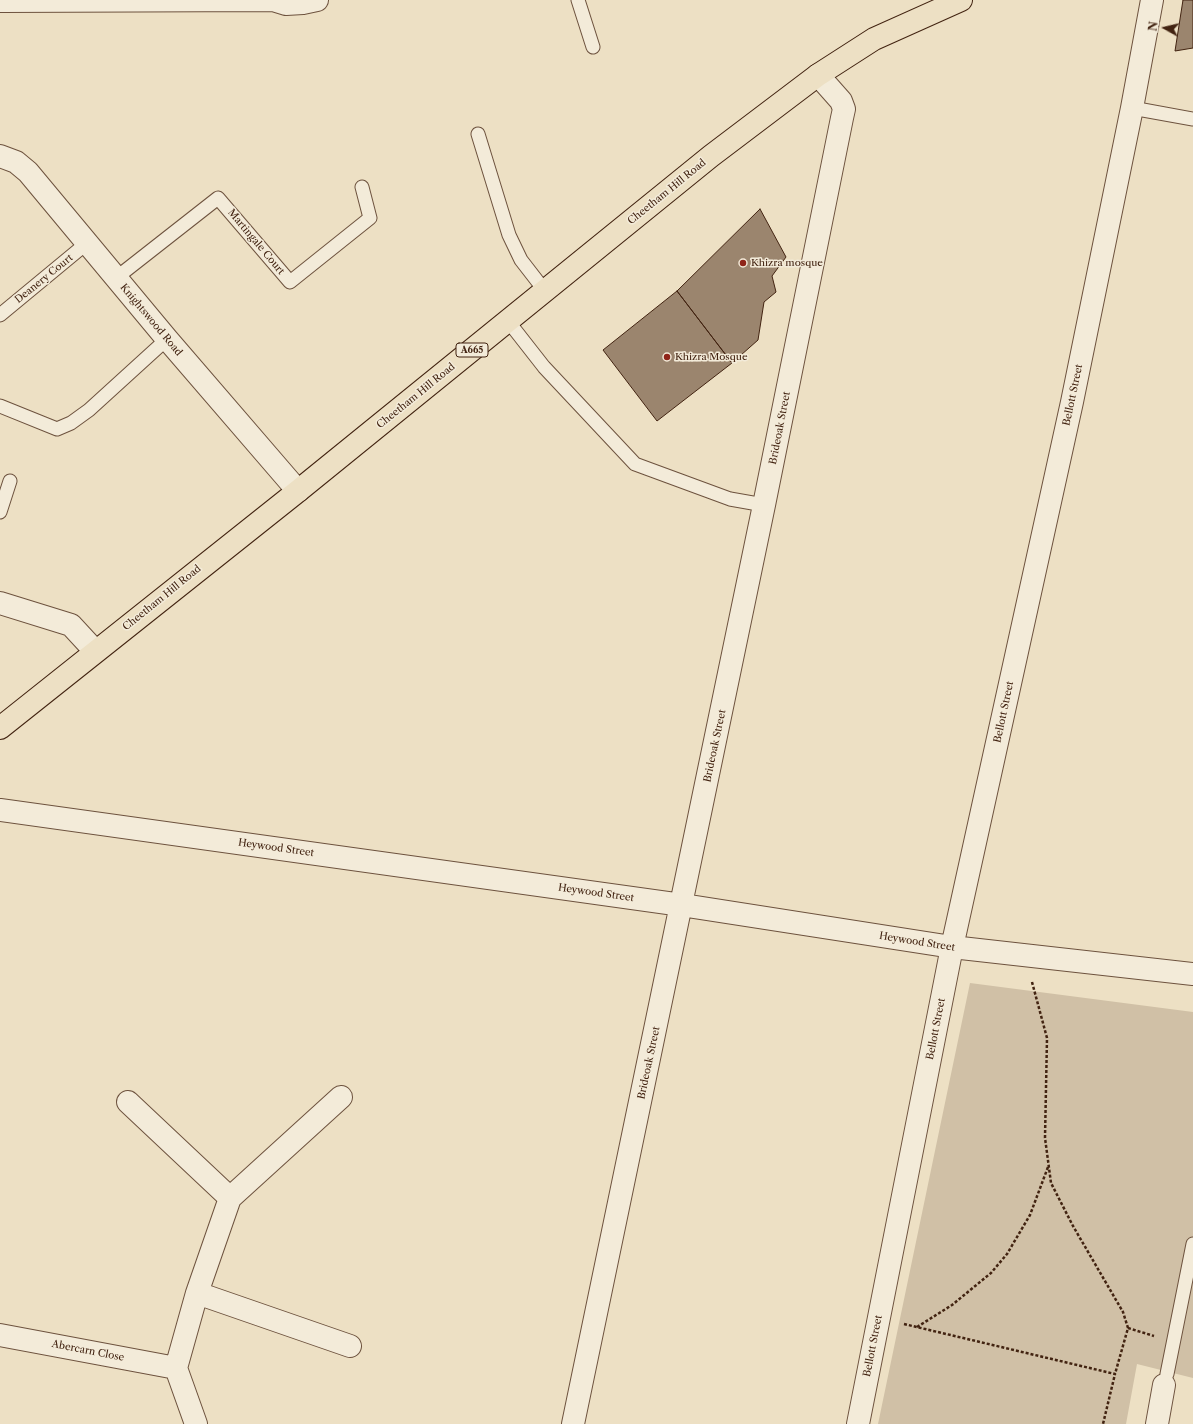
<!DOCTYPE html>
<html>
<head>
<meta charset="utf-8">
<style>
  body { margin:0 }
  #map { position:relative; width:1193px; height:1424px; overflow:hidden; background:#ede0c4; font-family:"Libre Caslon Text",serif }
  canvas { display:block }
  .north { position:absolute; left:1145px; top:8px; width:40px; height:40px; -webkit-text-stroke:3px #f3ebd9; paint-order:stroke; rotate:278deg; font-size:11px; font-weight:700; line-height:16px; text-align:center; color:#422311 }
  .north::after { content:''; display:block; margin:auto; width:14px; height:18px; background:#422311; clip-path:polygon(50% 0,100% 100%,50% 72%,0 100%) }
</style>
</head>
<body>
<div id="map">
<canvas width="1193" height="1424"></canvas>
<div class="north">N</div>
</div>
<script>
const ctx = document.querySelector('canvas').getContext('2d');
ctx.lineJoin = 'round';
function paint(path, color) {
  ctx.fillStyle = color;
  ctx.fill(path, 'evenodd');
}
function poly(rows) {
  const path = new Path2D();
  for (const r of rows) {
    path.moveTo(r[0], r[1]);
    for (let i = 2; i < r.length; i += 2) path.lineTo(r[i], r[i + 1]);
  }
  return path;
}
function stroke(path, color, width, dash) {
  ctx.strokeStyle = color;
  ctx.lineWidth = width;
  ctx.lineCap = dash ? 'butt' : 'round';
  ctx.setLineDash(dash || []);
  ctx.stroke(path);
}
function drawText(font, color, halo, rows, align = 'center') {
  ctx.font = font + ' "Libre Caslon Text",serif';
  ctx.lineWidth = 3;
  ctx.setLineDash([]);
  ctx.textBaseline = 'middle';
  ctx.strokeStyle = halo;
  ctx.fillStyle = color;
  for (const [text, x, y, turn = 0] of rows) {
    ctx.save();
    ctx.translate(x, y);
    ctx.rotate((+turn || 0) * Math.PI / 180);
    ctx.textAlign = isNaN(turn) ? turn : align;
    if (halo) ctx.strokeText(text, 0, 0);
    ctx.fillText(text, 0, 0);
    ctx.restore();
  }
}
const green = poly([
  [970,983,1193,1012,1193,1378,1137,1364,1126,1424,878,1424]
]);
const building = poly([
  [1183,0,1193,0,1193,48,1175,51,1183,0],
  [760,209,786,257,772,276,776,292,764,302,758,340,732,363,677,291,760,209],
  [677,291,732,363,657,421,603,350,677,291]
]);
const path = poly([
  [1032,982,1047,1038,1045,1138,1051,1183,1073,1226,1123,1312,1128,1328,1115,1374],
  [904,1324,1115,1374,1103,1424],
  [917,1327,952,1305,991,1273,1007,1254,1030,1215,1048,1167],
  [1128,1328,1154,1336]
]);
const service = poly([
  [578,0,593,47],
  [1132,108,1193,119],
  [478,134,509,235,521,260,545,291],
  [116,278,218,198,290,282,370,218,362,187],
  [0,315,87,243],
  [508,321,544,367,635,464,730,499,764,505],
  [0,406,57,429,71,423,89,410,167,339],
  [0,512,10,481],
  [1167,1374,1193,1244]
]);
const minor = poly([
  [0,1,273,0,286,4,303,3,317,0],
  [0,156,16,162,28,172,167,339,298,491],
  [0,603,71,625,95,651],
  [0,810,682,905,952,947,1193,974],
  [128,1102,230,1198],
  [197,1293,350,1346],
  [0,1335,176,1368],
  [196,1424,176,1368,197,1293,230,1198,341,1097],
  [573,1424,764,505,842,118,844,109,841,101,818,75],
  [858,1424,952,947,1072,402,1132,108,1152,0],
  [1157,1424,1164,1385]
]);
const trunk = poly([
  [0,728,298,491,711,156,818,75,874,39,961,0]
]);
const markers = [
  [743,263,4,"#8f2418"],
  [667,357,4,"#8f2418"]
];
const shields = [
  [472,350,32]
];
const shieldNames = [
  ["A665",472,350]
];
const streetNames = [
  ["Cheetham Hill Road",667,192,-39],
  ["Martingale Court",256,242,50],
  ["Deanery Court",44,279,-39],
  ["Knightswood Road",151,320,50],
  ["Bellott Street",1073,395,-78],
  ["Cheetham Hill Road",416,396,-39],
  ["Brideoak Street",780,428,-79],
  ["Cheetham Hill Road",162,598,-39],
  ["Bellott Street",1004,712,-78],
  ["Brideoak Street",715,746,-78],
  ["Heywood Street",276,848,8],
  ["Heywood Street",596,893,8],
  ["Heywood Street",917,942,9],
  ["Bellott Street",936,1029,-79],
  ["Brideoak Street",649,1063,-78],
  ["Bellott Street",873,1346,-79],
  ["Abercarn Close",88,1351,11]
];
const poiNames = [
  ["Khizra mosque",751,263],
  ["Khizra Mosque",675,357]
];
paint(green, '#d0c0a6');
paint(building, '#9b856e');
stroke(building, '#422311', 1);
stroke(service, '#6d523e', 15);
stroke(minor, '#6d523e', 24);
stroke(trunk, '#422311', 24);
stroke(path, '#422311', 2.5, [3, 2]);
stroke(service, '#f3ebd9', 13);
stroke(minor, '#f3ebd9', 22);
stroke(trunk, '#ede0c4', 22);
for (const [x, y, r, color] of markers) {
  const dot = new Path2D();
  dot.arc(x, y, r, 0, 2 * Math.PI);
  ctx.fillStyle = color;
  ctx.fill(dot);
  stroke(dot, '#f3ebd9', 1.5);
}
for (const [x, y, w] of shields) {
  const box = new Path2D();
  box.roundRect(x - w / 2, y - 7, w, 14, 3);
  ctx.fillStyle = '#f3ebd9';
  ctx.fill(box);
  stroke(box, '#422311', 1);
}
drawText('bold 9px', '#422311', null, shieldNames);
drawText('10px', '#422311', '#f3ebd9', streetNames);
drawText('10px', '#422311', '#f3ebd9', poiNames, 'left');
</script>
</body>
</html>
